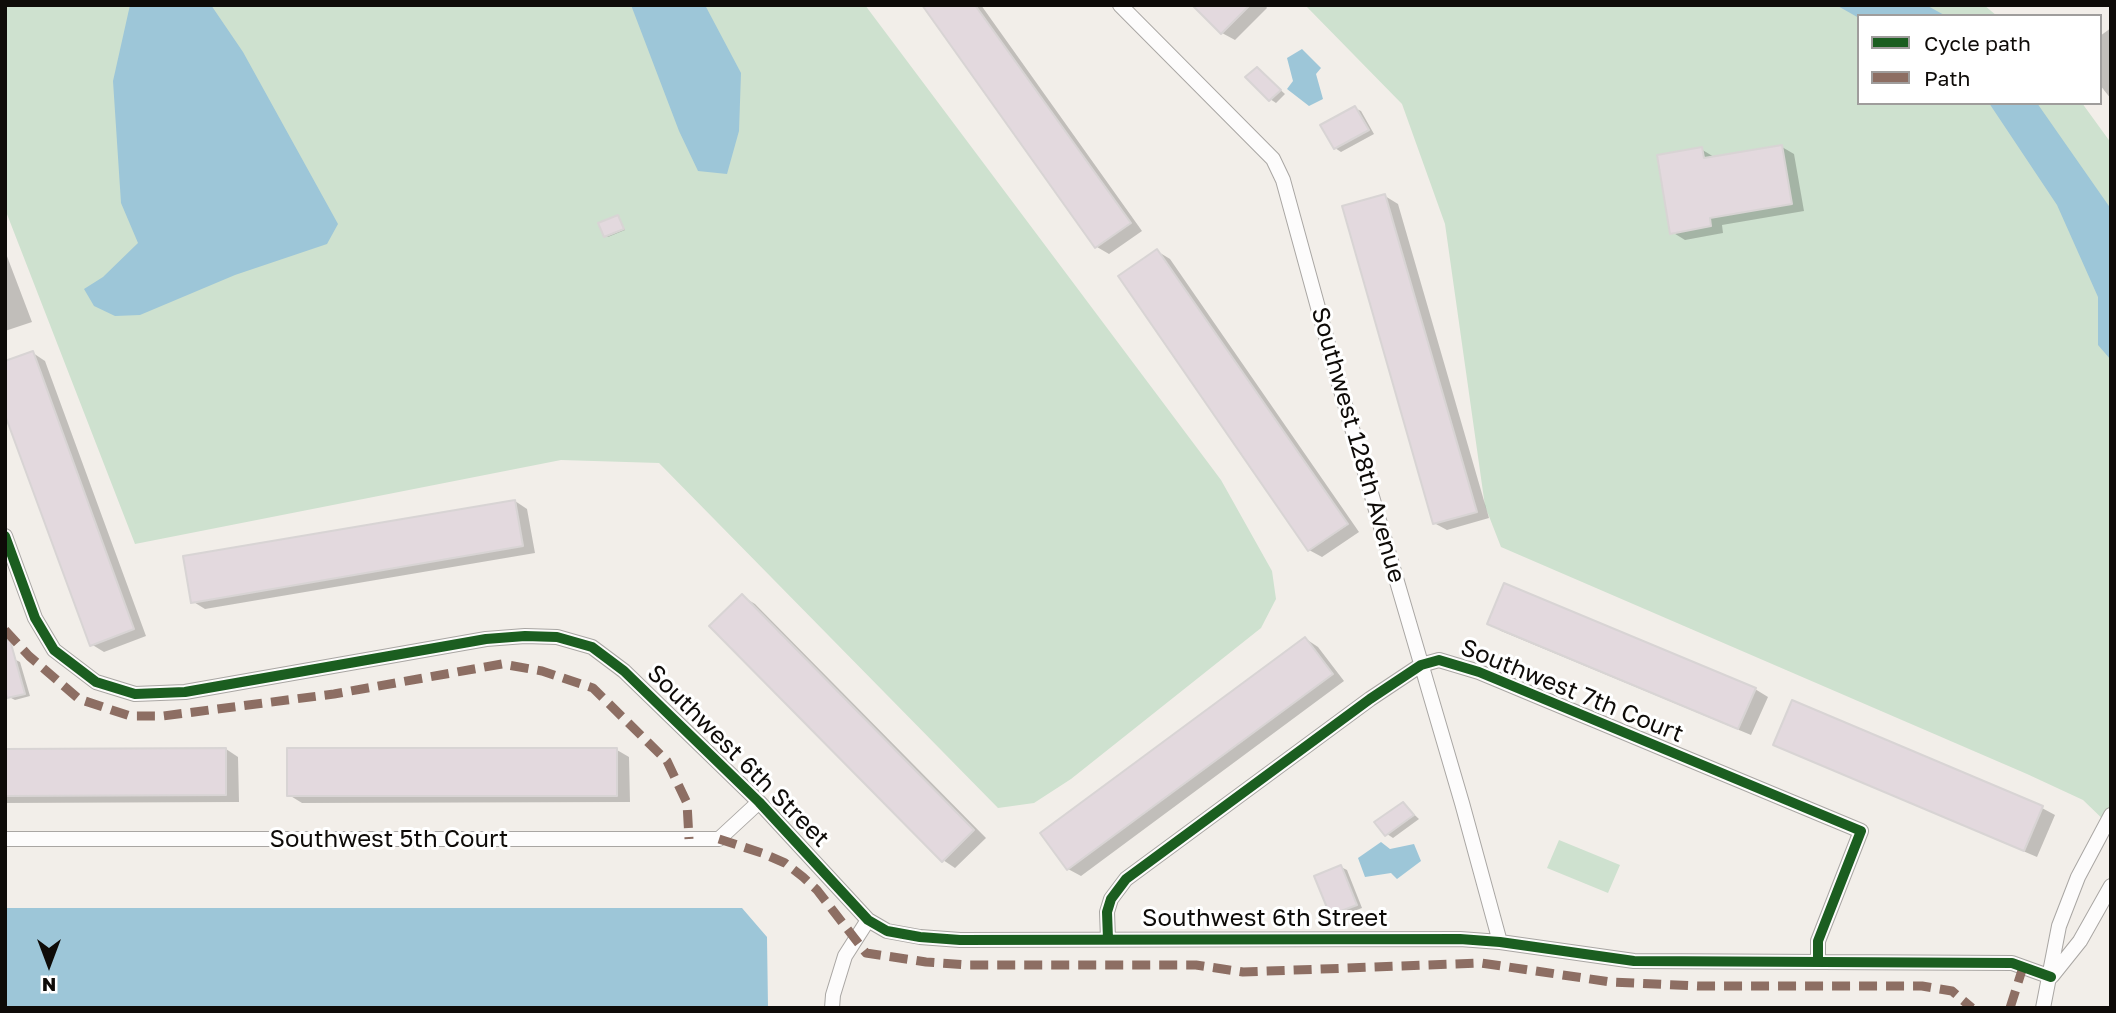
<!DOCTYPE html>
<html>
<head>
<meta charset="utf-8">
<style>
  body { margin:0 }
  #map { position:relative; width:2116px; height:1013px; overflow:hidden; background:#f2eee9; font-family:"Golos Text",sans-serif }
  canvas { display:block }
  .frame { position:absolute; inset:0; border:7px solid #0e0b08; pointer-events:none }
  .legend { position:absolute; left:1857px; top:14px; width:245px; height:91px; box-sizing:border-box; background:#fff; border:2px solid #9f9d9c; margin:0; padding:9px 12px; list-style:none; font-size:21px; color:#0e0b08 }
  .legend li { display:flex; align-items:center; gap:14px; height:35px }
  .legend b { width:35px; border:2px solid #9f9d9c }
  .north { position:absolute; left:14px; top:929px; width:70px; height:70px; -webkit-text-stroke:5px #fff; paint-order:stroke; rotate:180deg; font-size:19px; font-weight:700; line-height:28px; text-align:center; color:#0e0b08 }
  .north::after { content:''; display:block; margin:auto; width:24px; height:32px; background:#0e0b08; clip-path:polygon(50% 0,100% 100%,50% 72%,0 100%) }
</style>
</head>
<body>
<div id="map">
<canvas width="2116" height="1013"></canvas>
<div class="frame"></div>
<ul class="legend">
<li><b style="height:9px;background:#1b5e20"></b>Cycle path</li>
<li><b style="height:9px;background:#8d6e63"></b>Path</li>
</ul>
<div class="north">N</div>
</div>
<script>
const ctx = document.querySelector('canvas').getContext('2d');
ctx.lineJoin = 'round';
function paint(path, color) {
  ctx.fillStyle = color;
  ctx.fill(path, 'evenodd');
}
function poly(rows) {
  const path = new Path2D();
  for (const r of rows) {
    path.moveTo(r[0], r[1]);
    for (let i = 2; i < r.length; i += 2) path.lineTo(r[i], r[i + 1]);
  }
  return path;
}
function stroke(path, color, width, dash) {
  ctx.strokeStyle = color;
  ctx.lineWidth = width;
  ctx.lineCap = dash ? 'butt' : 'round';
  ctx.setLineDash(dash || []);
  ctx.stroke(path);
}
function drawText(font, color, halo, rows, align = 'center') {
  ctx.font = font + ' "Golos Text",sans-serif';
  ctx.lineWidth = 6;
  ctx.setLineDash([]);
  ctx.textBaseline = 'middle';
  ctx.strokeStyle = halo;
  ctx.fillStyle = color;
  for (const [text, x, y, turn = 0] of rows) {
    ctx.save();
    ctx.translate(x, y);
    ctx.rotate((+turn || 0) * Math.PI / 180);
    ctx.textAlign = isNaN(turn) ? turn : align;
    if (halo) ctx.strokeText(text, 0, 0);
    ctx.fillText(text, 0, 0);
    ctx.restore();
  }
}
const green = poly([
  [5,5,865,5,1221,480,1272,571,1276,599,1261,628,1071,779,1034,803,998,808,659,463,561,460,135,544,5,209],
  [1305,5,1984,5,1997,16,1859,16,1859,103,2082,103,2111,143,2111,827,2083,800,2027,774,1501,547,1485,506,1445,224,1402,104],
  [1559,840,1620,865,1608,893,1547,868]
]);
const water = poly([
  [130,5,211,5,243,52,338,224,327,244,235,275,140,315,115,316,94,306,84,289,103,277,138,243,121,203,113,81],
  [631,5,705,5,741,73,739,131,727,174,698,171,679,131],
  [1836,5,1926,5,1946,16,1859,16,1859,18],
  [1302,49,1321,68,1316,74,1323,99,1309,106,1287,89,1293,81,1287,58],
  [1989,103,2037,103,2111,209,2111,360,2098,345,2098,297,2057,205],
  [1381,842,1390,849,1414,844,1421,861,1397,879,1391,873,1365,877,1358,858],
  [5,908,742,908,767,937,768,1008,5,1008]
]);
const shadow = poly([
  [924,5,981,5,1142,231,1109,254,1097,247],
  [1195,5,1265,5,1267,8,1235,40,1222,33],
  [2111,28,2111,99,2100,85,2100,36],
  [1257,69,1285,94,1276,103,1270,99],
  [1355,108,1361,111,1374,134,1341,152,1335,148],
  [1782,147,1794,154,1804,211,1722,225,1723,233,1685,240,1672,232,1701,149,1714,157],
  [1385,196,1398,204,1489,518,1447,530,1434,523],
  [618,217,625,230,608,237,606,236],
  [5,251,32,322,5,331],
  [1157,251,1170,259,1359,532,1322,557,1309,550],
  [33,353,45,361,146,636,104,652,91,644],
  [515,501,527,509,535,553,205,609,192,601],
  [742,596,755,604,986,838,955,868,943,860],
  [1489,624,1755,689,1768,697,1751,735,1501,631],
  [1306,639,1318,647,1344,681,1081,876,1068,869],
  [14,659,20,662,30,696,15,700,9,697],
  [1775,745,2042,808,2055,815,2037,857],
  [226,749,238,757,239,802,5,803,5,751],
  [617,750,629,757,630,802,302,803,289,795],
  [1403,804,1419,819,1393,838,1387,834],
  [1341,867,1347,870,1362,908,1338,917,1332,914]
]);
const building = poly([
  [922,5,975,5,1131,223,1095,248,922,5],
  [1192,5,1250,5,1221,34,1192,5],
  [1257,67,1281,90,1269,101,1245,77,1257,67],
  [1355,106,1369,130,1334,149,1320,125,1355,106],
  [1782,145,1792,204,1710,218,1711,226,1670,234,1657,155,1702,147,1704,158,1782,145],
  [1385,194,1477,512,1433,524,1342,206,1385,194],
  [618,215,624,229,604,237,598,223,618,215],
  [1157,249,1348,524,1308,551,1118,276,1157,249],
  [33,351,134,629,90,646,5,415,5,361,33,351],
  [515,500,523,546,191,603,183,556,515,500],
  [1504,583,1756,688,1738,729,1487,624,1504,583],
  [742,594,974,830,942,862,709,626,742,594],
  [1305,637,1333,674,1067,870,1040,833,1305,637],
  [5,640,10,640,25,694,7,698,5,690,5,640],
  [1792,700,2043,806,2024,851,1773,745,1792,700],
  [226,748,226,795,5,796,5,749,226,748],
  [287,748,617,748,617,796,287,796,287,748],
  [1403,802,1414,815,1385,836,1374,822,1403,802],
  [1341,865,1357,905,1330,915,1314,876,1341,865]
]);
const street = poly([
  [1120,5,1273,159,1283,180,1339,384,1462,803,1500,942],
  [5,536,35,618,54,650,96,682,135,694,185,692,486,639,525,636,557,637,592,647,624,671,759,802,868,920,887,931,920,937,960,940,1460,939,1500,942,1634,961,2012,963,2051,977],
  [5,839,719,839,759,802],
  [1108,939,1107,912,1111,899,1126,879,1370,699,1421,665,1439,660,1479,672,1861,831,1818,941,1818,961],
  [2052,976,2080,941,2111,886],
  [832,1008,833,995,845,956,868,920],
  [2043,1008,2059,926,2078,877,2111,815]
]);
const quiet = poly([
  [5,630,29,656,79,699,130,716,163,716,334,694,502,664,542,671,593,688,667,761,687,803,689,839],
  [719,839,762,853,785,863,803,877,817,890,866,953,926,962,970,965,1196,965,1243,972,1481,963,1611,982,1698,986,1922,986,1952,991,1972,1008],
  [2010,1008,2023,967]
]);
const cycleway = poly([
  [5,536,35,618,54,650,96,682,135,694,185,692,486,639,525,636,557,637,592,647,624,671,759,802,868,920,887,931,920,937,960,940,1460,939,1500,942,1634,961,2012,963,2051,977],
  [1108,939,1107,912,1111,899,1126,879,1370,699,1421,665,1439,660,1479,672,1861,831,1818,941,1818,961]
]);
const streetNames = [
  ["Southwest 128th Avenue",1358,445,74],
  ["Southwest 7th Court",1572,691,22],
  ["Southwest 6th Street",738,756,45],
  ["Southwest 5th Court",389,839],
  ["Southwest 6th Street",1265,918]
];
paint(green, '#cee1cf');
paint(water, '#9dc6d8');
paint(shadow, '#0003');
paint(building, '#e3d9de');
stroke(building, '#d8d4d4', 2);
stroke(street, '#a9a6a3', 16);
stroke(street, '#fdfcfc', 14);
stroke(quiet, '#8d6e63', 9, [18, 9]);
stroke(cycleway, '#1b5e20', 10);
drawText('24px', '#0e0b08', '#fff', streetNames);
</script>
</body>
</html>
